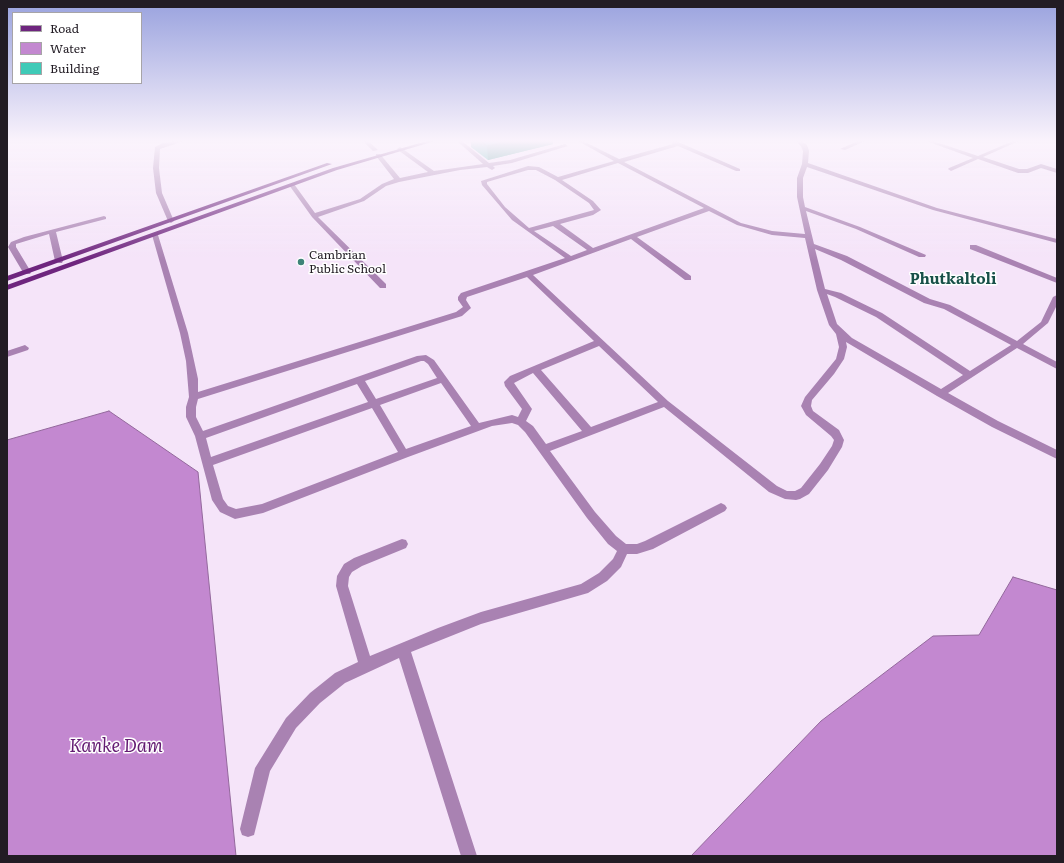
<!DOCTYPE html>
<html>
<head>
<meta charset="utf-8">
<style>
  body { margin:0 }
  #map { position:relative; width:1064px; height:863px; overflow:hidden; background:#f5e4f9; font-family:Literata,serif }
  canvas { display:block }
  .frame { position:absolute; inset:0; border:8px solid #221c24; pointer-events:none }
  .legend { position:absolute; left:12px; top:12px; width:130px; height:72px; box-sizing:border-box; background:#fff; border:1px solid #a7a4a7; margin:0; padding:5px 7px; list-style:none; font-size:12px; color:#221c24 }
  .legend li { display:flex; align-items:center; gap:8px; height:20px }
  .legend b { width:20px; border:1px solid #a7a4a7 }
</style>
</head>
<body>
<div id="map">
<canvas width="1064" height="863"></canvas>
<div class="frame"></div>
<ul class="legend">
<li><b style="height:5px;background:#6e257e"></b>Road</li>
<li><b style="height:11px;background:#c388d0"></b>Water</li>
<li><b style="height:11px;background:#3fcab7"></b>Building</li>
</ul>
</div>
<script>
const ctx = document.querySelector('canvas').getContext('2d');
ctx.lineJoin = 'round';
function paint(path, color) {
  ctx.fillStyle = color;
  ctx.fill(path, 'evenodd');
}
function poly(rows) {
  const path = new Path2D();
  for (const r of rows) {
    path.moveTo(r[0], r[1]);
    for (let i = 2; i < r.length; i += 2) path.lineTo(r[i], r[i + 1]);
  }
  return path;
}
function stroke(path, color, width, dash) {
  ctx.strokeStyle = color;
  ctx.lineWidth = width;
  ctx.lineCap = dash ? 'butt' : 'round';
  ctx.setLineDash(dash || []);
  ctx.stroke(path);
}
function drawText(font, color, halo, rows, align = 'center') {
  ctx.font = font + ' Literata,serif';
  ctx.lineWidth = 3;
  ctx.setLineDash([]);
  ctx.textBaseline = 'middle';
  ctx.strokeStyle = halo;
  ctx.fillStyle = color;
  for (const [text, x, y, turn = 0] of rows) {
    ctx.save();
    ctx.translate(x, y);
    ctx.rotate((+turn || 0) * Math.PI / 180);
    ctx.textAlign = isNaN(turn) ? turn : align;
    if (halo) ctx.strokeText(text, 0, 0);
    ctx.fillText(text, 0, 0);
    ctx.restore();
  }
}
const water = poly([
  [109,411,198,472,236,856,7,856,7,440,109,411],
  [1013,577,1057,590,1057,856,691,856,821,721,933,636,979,635,1013,577]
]);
const street = poly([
  [174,141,184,141,160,149,159,168,162,193,174,221,171,223,168,221,156,193,153,168,155,147,163,143,174,141],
  [363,141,368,141,378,150,373,151,363,141],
  [457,141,462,141,489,163,510,160,565,144,568,146,512,163,493,166,495,168,492,170,487,167,460,170,399,182,386,186,364,201,318,217,386,284,386,288,380,288,312,217,289,185,294,184,315,213,360,199,382,184,394,179,376,156,376,154,380,154,400,178,428,172,398,150,397,149,400,147,434,171,483,164,457,141],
  [578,141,583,141,619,159,673,144,670,141,676,141,740,169,740,171,736,171,678,146,624,162,741,223,772,231,805,234,797,197,797,178,802,164,803,151,801,146,796,141,802,141,807,145,809,151,808,163,937,208,1057,239,1057,243,933,210,807,167,803,178,803,197,805,207,860,227,926,255,925,257,919,257,856,229,806,211,814,244,847,256,930,299,950,305,1017,341,1041,322,1053,297,1057,295,1057,305,1048,323,1023,344,1057,362,1057,369,1017,348,948,393,998,421,1057,450,1057,459,992,427,937,396,846,342,847,347,844,359,834,374,812,400,811,406,813,411,839,430,844,440,842,447,828,470,809,494,800,499,796,500,785,499,769,492,664,407,550,451,595,512,616,536,626,544,637,544,645,541,721,503,725,505,727,508,725,511,653,549,637,554,627,554,621,567,607,581,588,593,481,624,411,652,477,856,461,856,399,658,345,683,320,703,296,728,270,771,254,835,248,837,242,835,240,829,255,768,286,718,310,693,335,673,358,662,336,586,337,576,344,564,354,558,402,539,406,540,408,544,406,548,362,566,352,572,349,577,348,586,370,656,438,628,481,612,581,584,599,573,613,559,617,551,608,544,587,518,525,432,518,425,512,423,492,426,408,457,263,513,235,519,220,512,212,500,195,436,186,417,186,407,189,397,186,361,180,333,152,235,155,233,158,235,188,333,198,379,198,392,456,312,463,307,458,300,458,297,461,293,565,258,512,220,482,185,481,181,528,166,539,167,558,177,614,161,578,141],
  [618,163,704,208,593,248,560,224,593,215,601,210,593,201,562,180,618,163],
  [528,170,536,170,555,180,589,203,594,210,529,228,505,207,487,184,487,182,528,170],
  [709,211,737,225,772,235,805,238,817,290,829,325,836,334,839,347,836,359,805,397,801,406,806,415,831,436,834,440,832,446,820,464,801,488,795,491,787,491,777,486,668,401,533,275,631,239,685,280,691,280,691,276,637,237,709,211],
  [553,226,587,250,571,256,534,231,553,226],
  [815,249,841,260,924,303,944,309,1011,345,970,371,882,313,841,293,825,289,815,249],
  [527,277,594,341,510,376,504,382,505,386,522,409,518,417,512,415,479,423,434,360,426,355,417,356,203,431,196,417,196,407,198,399,462,316,471,308,466,300,467,297,527,277],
  [827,294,835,297,876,317,963,375,941,389,852,338,837,324,827,294],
  [599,346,658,402,591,427,541,370,599,346],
  [421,361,424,361,428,364,437,378,376,399,365,381,421,361],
  [533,373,582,431,546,444,533,426,526,421,532,409,514,383,533,373],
  [441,383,471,426,406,449,380,405,441,383],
  [357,384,368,402,211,457,206,438,357,384],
  [372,408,398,452,262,504,236,509,228,506,223,499,213,465,372,408],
  [858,141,865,141,845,150,840,149,858,141],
  [926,141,933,141,978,156,1013,141,1019,141,983,157,1019,169,1027,169,1041,164,1057,169,1057,173,1041,168,1028,173,1018,173,978,159,951,171,948,169,949,168,973,158,926,141],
  [104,216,106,217,106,219,56,232,63,261,62,263,59,263,55,261,49,234,16,244,16,247,31,272,30,274,24,274,8,247,11,242,24,237,104,216],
  [970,245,976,245,1057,278,1057,283,970,249,970,245],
  [25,345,29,348,28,350,7,357,7,351,25,345]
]);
const primary = poly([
  [427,141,435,141,337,170,7,290,7,285,333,168,427,141],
  [327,163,332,164,7,281,7,276,327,163]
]);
const wall = poly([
  [471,141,553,141,553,144,488,160,471,147]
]);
const shadedWall = poly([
  [507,141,553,141,553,144,488,160,487,146]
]);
const building = poly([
  [481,141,507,141,487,146,481,141]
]);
const markers = [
  [301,262,4,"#3e8378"]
];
const farPoinames = [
  ["Cambrian",309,255],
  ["Public School",309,269]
];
const farDistrictnames = [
  ["Phutkaltoli",953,280]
];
const nearWaternames = [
  ["Kanke Dam",116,747]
];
paint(water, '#c388d0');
stroke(water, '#93689c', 1);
paint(street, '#a982b2');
paint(primary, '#6e257e');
paint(wall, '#36ae9d');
paint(shadedWall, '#2c8d80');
paint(building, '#3fcab7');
stroke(building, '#2c8d80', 1);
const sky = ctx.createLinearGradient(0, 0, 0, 261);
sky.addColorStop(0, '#99a2de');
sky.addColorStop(0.54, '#faf3fc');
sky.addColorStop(1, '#faf3fc00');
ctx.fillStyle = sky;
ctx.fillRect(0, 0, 1064, 261);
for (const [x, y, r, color] of markers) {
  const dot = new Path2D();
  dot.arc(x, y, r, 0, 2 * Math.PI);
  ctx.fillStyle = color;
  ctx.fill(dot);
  stroke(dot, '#fff', 1.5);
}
drawText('12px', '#221c24', '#fff', farPoinames, 'left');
drawText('bold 15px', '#185149', '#fff', farDistrictnames);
drawText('italic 18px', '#631b72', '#fff', nearWaternames);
</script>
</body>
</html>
